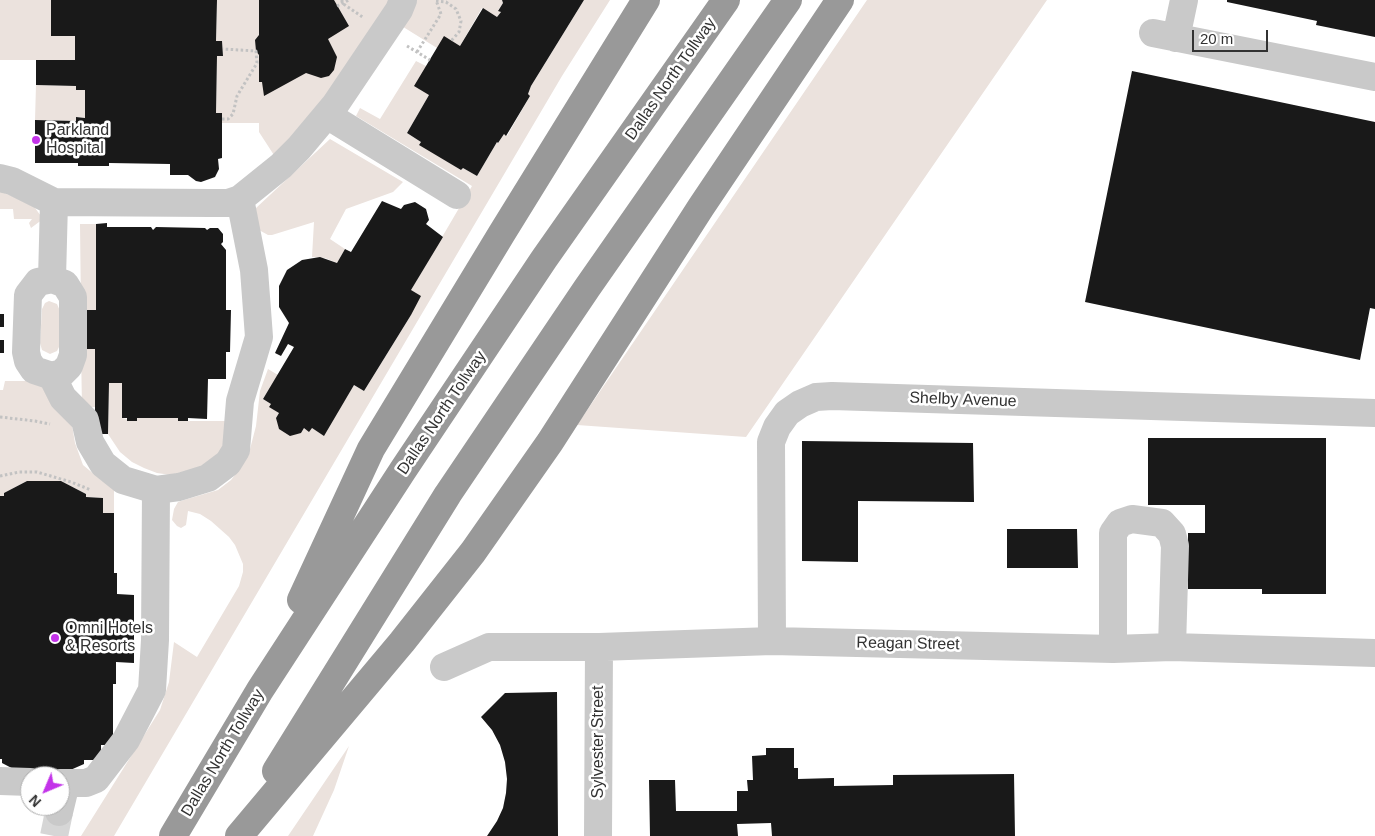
<!DOCTYPE html>
<html>
<head>
<meta charset="utf-8">
<style>
  body { margin:0 }
  #map { position:relative; width:1375px; height:836px; overflow:hidden; background:#fff; font-family:Arial,sans-serif }
  canvas { display:block }
  .north { position:absolute; left:20px; top:766px; width:50px; height:50px; box-sizing:border-box; background:#fff; border:1px solid #adadad; border-radius:50%; rotate:225deg; font-size:14px; font-weight:700; line-height:20px; text-align:center; color:#323232 }
  .north::after { content:''; display:block; margin:auto; width:18px; height:22px; background:#c333e9; clip-path:polygon(50% 0,100% 100%,50% 72%,0 100%) }
  .scale { position:absolute; left:1192px; top:30px; width:76px; height:22px; box-sizing:border-box; border:2px solid #323232; border-top:0; padding-left:6px; font-size:15px; line-height:18px; white-space:nowrap; color:#323232; -webkit-text-stroke:4px #fff; paint-order:stroke }
</style>
</head>
<body>
<div id="map">
<canvas width="1375" height="836"></canvas>
<div class="north">N</div>
<div class="scale">20 m</div>
</div>
<script>
const ctx = document.querySelector('canvas').getContext('2d');
ctx.lineJoin = 'round';
function paint(path, color) {
  ctx.fillStyle = color;
  ctx.fill(path, 'evenodd');
}
function poly(rows) {
  const path = new Path2D();
  for (const r of rows) {
    path.moveTo(r[0], r[1]);
    for (let i = 2; i < r.length; i += 2) path.lineTo(r[i], r[i + 1]);
  }
  return path;
}
function stroke(path, color, width, dash) {
  ctx.strokeStyle = color;
  ctx.lineWidth = width;
  ctx.lineCap = dash ? 'butt' : 'round';
  ctx.setLineDash(dash || []);
  ctx.stroke(path);
}
function drawText(font, color, halo, rows, align = 'center') {
  ctx.font = font + ' Arial,sans-serif';
  ctx.lineWidth = 5;
  ctx.setLineDash([]);
  ctx.textBaseline = 'middle';
  ctx.strokeStyle = halo;
  ctx.fillStyle = color;
  for (const [text, x, y, turn = 0] of rows) {
    ctx.save();
    ctx.translate(x, y);
    ctx.rotate((+turn || 0) * Math.PI / 180);
    ctx.textAlign = isNaN(turn) ? turn : align;
    if (halo) ctx.strokeText(text, 0, 0);
    ctx.fillText(text, 0, 0);
    ctx.restore();
  }
}
const green = poly([
  [0,0,51,0,51,36,75,36,75,60,0,60],
  [217,0,502,0,503,3,498,10,501,12,497,17,482,8,460,46,437,48,392,20,281,166,259,132,259,123,222,123,216,113,217,56,223,56,222,42,216,41],
  [584,0,610,0,562,76,114,836,81,836,160,710,169,682,174,642,197,657,239,586,243,572,243,564,235,545,229,537,211,521,200,514,188,511,186,525,181,528,177,526,172,520,174,509,178,502,184,500,218,490,231,480,239,470,249,453,256,426,260,391,268,369,278,375,263,399,271,404,279,413,276,418,301,433,304,428,312,428,323,435,354,385,364,391,411,315,411,290,472,186,356,116,360,108,380,119,416,61,426,66,429,95,407,133,421,142,420,144,461,170,463,168,477,176,497,142,498,143,504,134,507,136,530,96,528,94,531,86],
  [867,0,1047,0,746,437,577,425],
  [36,85,76,86,85,90,85,118,76,117,76,121,35,120],
  [330,139,403,182,393,192,346,209,330,239,345,249,337,263,325,258,312,257,314,222,272,235,268,235,259,230,254,212,256,208],
  [0,191,33,205,43,219,31,228,29,223,32,219,14,219,13,209,0,209],
  [80,224,96,224,96,310,81,310],
  [49,301,57,304,60,311,59,347,57,351,50,354,42,350,40,343,42,309,45,303],
  [81,349,95,349,95,407,82,408],
  [5,381,41,381,70,413,75,443,83,465,101,480,114,487,114,513,103,513,103,498,86,497,86,494,61,481,27,481,4,493,4,496,0,496,0,390,3,390],
  [109,383,122,383,122,418,137,421,137,418,178,418,178,421,227,421,226,445,208,465,171,475,157,473,144,468,132,462,120,452,108,434],
  [349,746,334,790,313,836,288,836]
]);
const building = poly([
  [51,0,217,0,216,41,222,41,223,56,217,56,216,113,222,113,222,158,218,159,219,169,215,177,201,182,196,181,188,175,170,175,170,164,109,163,109,166,78,166,78,163,35,163,35,120,76,121,76,117,85,118,85,90,76,90,76,86,36,85,36,60,75,60,75,36,51,36],
  [259,0,334,0,349,26,328,39,337,57,334,70,329,76,321,78,306,73,264,96,262,82,259,82,259,55,256,51,255,40,259,35],
  [502,0,584,0,531,86,528,94,530,96,506,136,504,134,498,143,497,142,477,176,463,168,461,170,419,145,421,142,407,133,429,95,414,86,444,36,460,46,483,8,497,17,501,12,498,11,503,3],
  [1227,0,1375,0,1375,37,1316,25,1317,21,1227,2],
  [1132,71,1375,122,1375,309,1370,308,1360,360,1085,302],
  [382,201,401,209,404,205,415,202,426,209,429,220,426,224,443,237,411,290,421,296,411,315,364,391,354,385,324,436,312,428,309,432,304,428,301,433,290,436,279,429,276,418,279,413,269,407,271,404,263,399,294,347,288,344,281,356,275,353,289,323,279,307,279,286,287,270,302,260,320,257,337,263,345,249,351,252],
  [107,223,107,227,151,227,153,230,156,227,205,228,207,230,210,228,218,228,223,234,223,242,221,244,226,250,226,310,231,310,230,352,226,352,226,379,208,379,207,419,188,418,188,421,178,421,178,418,137,418,137,421,127,421,127,418,122,418,122,383,109,383,108,434,95,434,95,349,81,349,81,310,96,310,96,224],
  [0,314,4,314,4,327,0,327],
  [0,340,4,340,4,353,0,353],
  [1148,438,1326,438,1326,594,1262,594,1262,589,1188,589,1188,533,1205,533,1205,505,1148,505],
  [802,441,973,443,974,502,858,501,858,562,802,561],
  [27,481,61,481,86,494,86,497,103,498,103,513,114,513,114,573,117,573,117,594,134,595,134,663,116,662,116,684,113,684,113,745,101,745,101,760,84,760,84,764,59,775,25,775,2,763,2,759,0,759,0,496,4,496,4,493],
  [1007,529,1077,529,1078,568,1007,568],
  [557,692,558,836,487,836,497,821,503,808,506,793,507,779,505,762,500,745,492,730,481,717,505,693],
  [766,748,794,748,794,768,798,768,798,779,834,778,834,786,893,785,893,775,1014,774,1015,836,772,836,771,823,737,824,738,836,650,836,649,780,675,780,676,811,737,811,737,791,748,791,747,780,753,780,752,756,766,755]
]);
const minorTunnel = poly([
  [54,836,59,812]
]);
const path = poly([
  [342,0,342,3,364,18],
  [436,1,446,2,456,9,461,21,459,32,451,41],
  [337,6,349,0],
  [407,46,430,60],
  [417,52,441,14,436,0],
  [222,119,228,119,233,114,237,96,257,63,256,51,223,49],
  [0,417,35,421,50,424],
  [0,476,19,472,37,472,71,482,91,490]
]);
const minor = poly([
  [1153,33,1375,77],
  [1176,38,1184,0],
  [327,115,457,195],
  [0,178,12,181,54,202,211,203,228,203,240,199,281,166,299,148,335,105,399,10,403,0],
  [52,279,65,284,73,297,73,355,69,366,62,373,52,376,34,370,28,361,26,352,28,295,38,282,52,279],
  [52,279,54,202],
  [52,376,63,398,85,420,90,442,103,464,123,480,156,490,155,640,152,690,126,740,96,779,86,783,60,783],
  [156,490,179,487,208,478,228,463,236,450,240,401,259,337,254,270,240,199],
  [772,641,771,442,777,427,787,413,800,404,816,397,832,396,1375,413],
  [1113,649,1113,533,1120,523,1132,519,1162,523,1172,534,1175,546,1172,647],
  [444,667,489,647,599,647,772,641,1113,649,1172,647,1375,653],
  [0,781,30,782],
  [59,812,66,783],
  [598,836,599,647]
]);
const highway = poly([
  [301,600,371,449,502,233,646,0],
  [276,771,448,494,587,288,788,0],
  [173,836,260,690,403,470,544,259,726,0],
  [239,836,402,642,473,552,550,442,701,207,840,0]
]);
const markers = [
  [36,140,5,"#c333e9"],
  [55,638,5,"#c333e9"]
];
const streetNames = [
  ["Dallas North Tollway",671,79,-55],
  ["Shelby Avenue",963,400,2],
  ["Dallas North Tollway",442,413,-56],
  ["Reagan Street",908,644,1],
  ["Sylvester Street",599,742,-90],
  ["Dallas North Tollway",223,753,-59]
];
const poiNames = [
  ["Parkland",46,131],
  ["Hospital",46,149],
  ["Omni Hotels",65,629],
  ["& Resorts",65,647]
];
paint(green, '#ebe2dd');
paint(building, '#191919');
stroke(minorTunnel, '#d6d6d6', 28, [28, 14]);
stroke(path, '#c2c2c2', 3, [2.5, 2.5]);
stroke(minor, '#c9c9c9', 28);
stroke(highway, '#999', 28);
for (const [x, y, r, color] of markers) {
  const dot = new Path2D();
  dot.arc(x, y, r, 0, 2 * Math.PI);
  ctx.fillStyle = color;
  ctx.fill(dot);
  stroke(dot, '#fff', 2);
}
drawText('16px', '#323232', '#fff', streetNames);
drawText('16px', '#323232', '#fff', poiNames, 'left');
</script>
</body>
</html>
